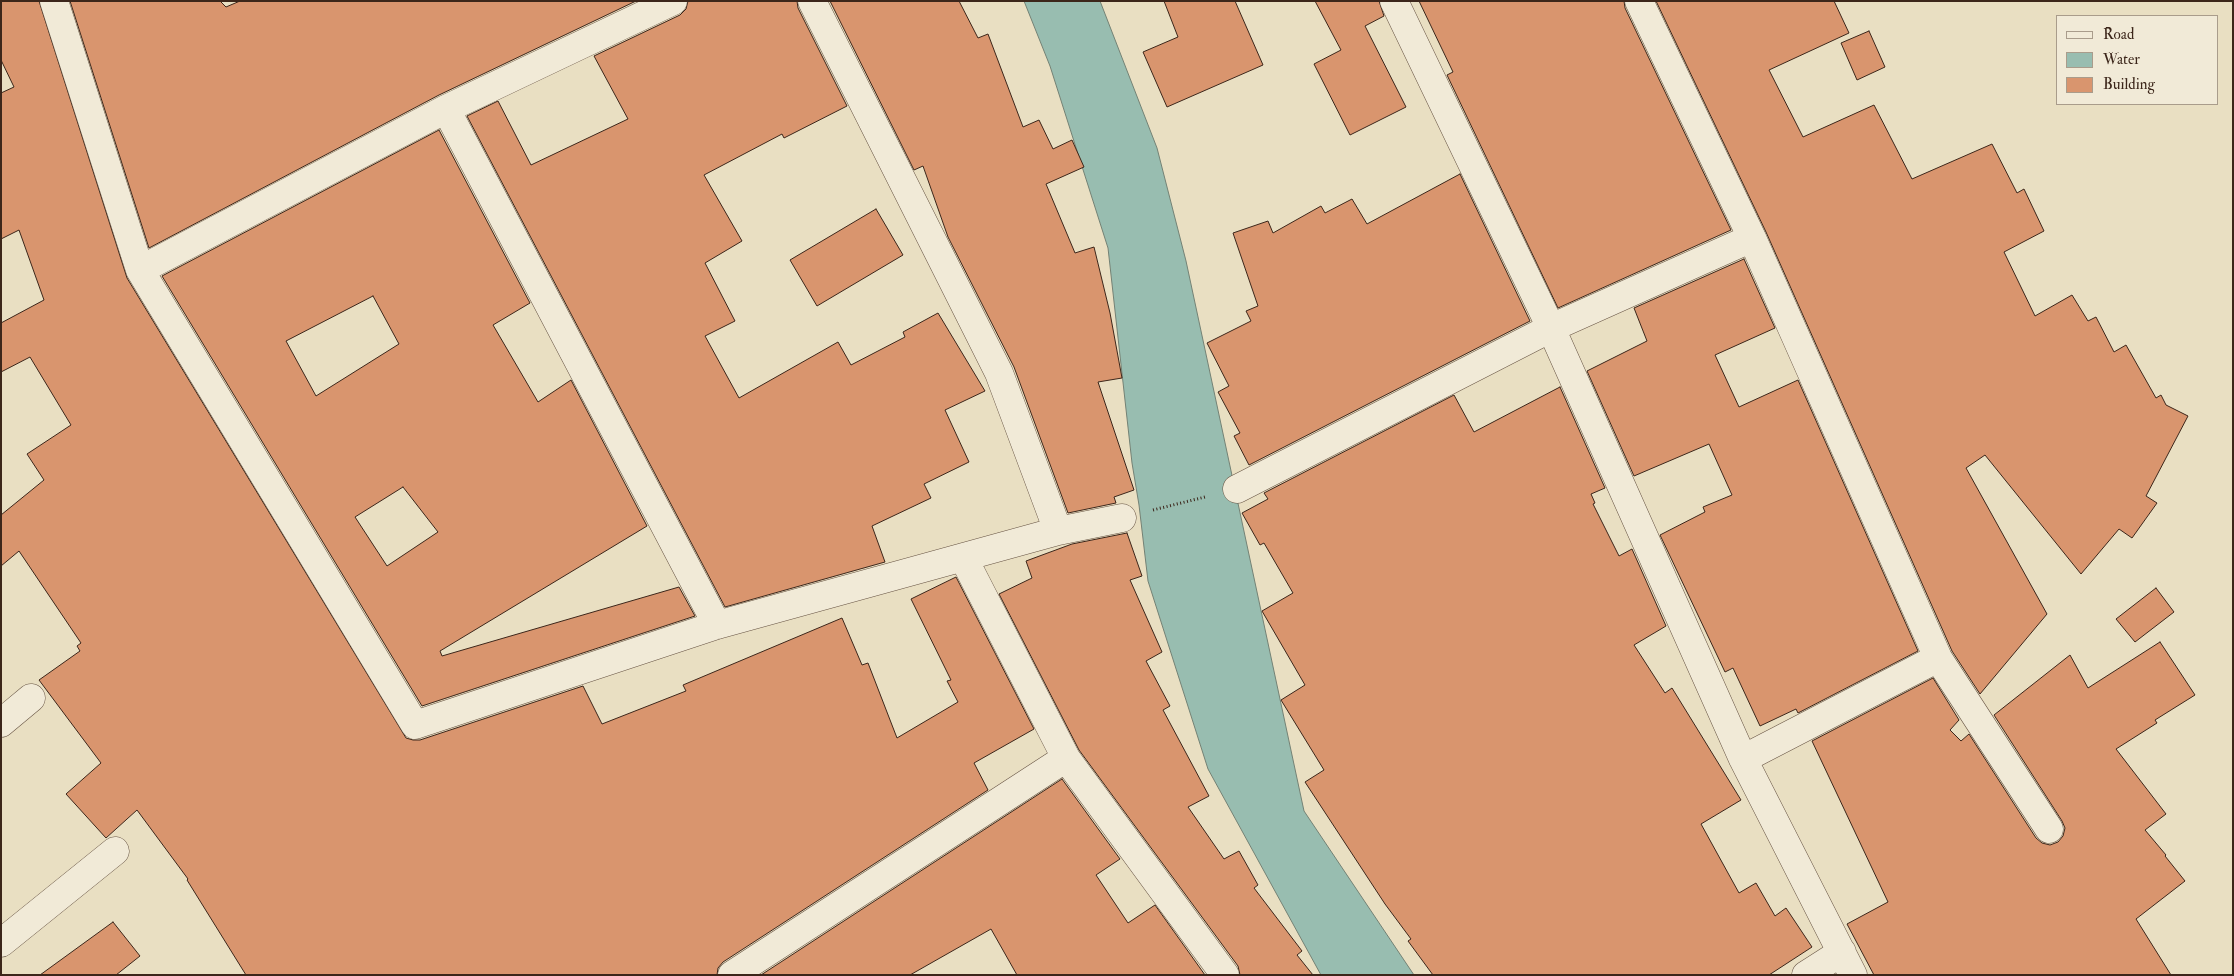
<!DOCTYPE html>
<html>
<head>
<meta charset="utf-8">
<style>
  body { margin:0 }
  #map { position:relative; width:2234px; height:976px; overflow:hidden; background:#e9dfc2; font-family:"IM FELL Double Pica",serif }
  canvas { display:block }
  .frame { position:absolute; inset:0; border:2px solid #3c261a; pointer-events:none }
  .legend { position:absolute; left:2056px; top:15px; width:162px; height:90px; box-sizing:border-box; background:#f1ead7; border:1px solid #a99c8b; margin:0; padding:6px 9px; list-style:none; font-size:15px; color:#3c261a }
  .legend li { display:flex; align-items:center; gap:10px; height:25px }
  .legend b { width:25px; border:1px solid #a99c8b }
</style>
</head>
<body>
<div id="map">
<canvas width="2234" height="976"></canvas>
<div class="frame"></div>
<ul class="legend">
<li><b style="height:6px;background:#f1ead7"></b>Road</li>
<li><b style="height:14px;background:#98bdb0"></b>Water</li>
<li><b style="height:14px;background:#d9956e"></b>Building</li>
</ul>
</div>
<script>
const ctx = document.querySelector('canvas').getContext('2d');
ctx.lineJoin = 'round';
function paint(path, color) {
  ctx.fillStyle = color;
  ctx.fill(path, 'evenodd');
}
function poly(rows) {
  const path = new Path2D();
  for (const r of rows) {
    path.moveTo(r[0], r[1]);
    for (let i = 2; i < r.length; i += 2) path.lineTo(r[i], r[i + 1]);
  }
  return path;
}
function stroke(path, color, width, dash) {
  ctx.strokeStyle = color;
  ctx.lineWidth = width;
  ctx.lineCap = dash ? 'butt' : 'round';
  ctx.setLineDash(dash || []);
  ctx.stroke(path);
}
const water = poly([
  [1024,1,1100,1,1157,148,1186,261,1304,811,1414,975,1321,975,1208,769,1148,581,1139,505,1132,463,1108,248,1050,66,1024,1]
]);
const building = poly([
  [1,1,39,1,127,278,406,738,413,740,420,740,583,686,602,724,686,691,683,685,842,618,862,665,868,663,897,738,958,702,947,681,951,680,911,599,956,577,1034,729,974,763,988,790,723,962,718,968,717,975,246,975,187,880,188,879,137,810,106,838,66,794,101,763,39,680,80,651,77,646,81,643,19,551,1,566,1,515,44,480,27,454,71,425,30,357,1,372,1,323,44,300,19,230,1,239,1,93,14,87,1,60,1,1],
  [70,1,220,1,226,7,240,1,636,1,439,95,149,248,70,1],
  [688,1,797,1,798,8,847,106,784,138,782,134,704,175,742,241,705,263,735,321,705,336,739,398,838,342,851,365,905,337,903,332,938,313,985,391,945,410,969,462,924,484,931,498,872,526,885,562,725,607,467,116,498,101,531,165,628,119,594,56,680,15,686,9,688,1],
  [830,1,959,1,978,38,988,34,1023,127,1039,120,1053,149,1072,140,1084,167,1046,184,1075,253,1094,247,1110,313,1122,378,1098,382,1134,490,1114,497,1116,503,1068,513,1014,367,948,237,923,166,914,170,830,1],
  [1164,1,1235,1,1263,65,1167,107,1143,52,1178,37,1164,1],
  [1315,1,1379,1,1384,16,1365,26,1406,107,1350,135,1314,64,1341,50,1315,1],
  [1419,1,1624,1,1625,8,1731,230,1558,308,1447,75,1453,72,1419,1],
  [1656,1,1834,1,1849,33,1769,70,1803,137,1874,105,1912,179,1992,144,2017,193,2024,189,2044,231,2004,252,2035,316,2072,295,2088,321,2096,317,2114,352,2126,345,2156,398,2161,395,2166,405,2188,416,2146,496,2157,503,2132,538,2119,529,2081,574,1985,455,1966,468,2047,614,1980,694,1952,651,1766,232,1656,1],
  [1869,31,1885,67,1857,80,1841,43,1869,31],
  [439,130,530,303,493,325,538,402,571,380,647,526,440,651,442,656,679,587,695,616,422,706,162,276,439,130],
  [373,296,399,344,316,396,286,341,373,296],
  [403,487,438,532,387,566,355,517,403,487],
  [1460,174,1530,321,1249,465,1234,436,1240,433,1218,392,1229,386,1207,343,1251,321,1246,311,1258,306,1233,233,1268,221,1273,233,1321,206,1325,213,1352,199,1367,224,1460,174],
  [876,209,903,255,817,306,790,260,876,209],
  [1744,259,1775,328,1715,355,1739,407,1798,380,1918,651,1798,713,1796,709,1760,726,1733,668,1725,672,1660,535,1705,512,1703,507,1732,495,1709,444,1634,476,1587,371,1647,341,1634,308,1744,259],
  [1560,387,1605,488,1591,494,1595,503,1593,504,1619,556,1632,549,1666,626,1634,645,1665,693,1672,688,1741,800,1701,824,1739,893,1756,883,1775,916,1786,908,1812,947,1769,975,1433,975,1408,941,1411,939,1385,904,1305,782,1324,770,1281,700,1305,685,1262,611,1293,593,1264,543,1260,545,1242,513,1268,499,1264,493,1454,395,1474,432,1560,387],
  [1127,533,1142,576,1130,580,1162,652,1146,661,1170,706,1163,710,1209,796,1188,807,1224,859,1239,851,1258,885,1254,888,1302,951,1297,955,1313,975,1240,975,1238,966,1079,750,999,594,1032,578,1026,561,1072,544,1127,533],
  [2156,588,2174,612,2135,642,2116,619,2156,588],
  [2160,642,2195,695,2155,720,2157,723,2116,749,2166,814,2145,830,2166,855,2165,856,2185,881,2136,919,2171,975,1874,975,1847,924,1888,902,1812,741,1933,678,1959,720,1950,730,1961,741,1969,734,2036,838,2042,843,2050,845,2058,842,2063,836,2065,828,2062,821,1994,715,2070,655,2088,688,2160,642],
  [1062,779,1120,859,1096,875,1128,923,1155,905,1205,975,1017,975,991,929,910,975,761,975,1062,779],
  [113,922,140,956,116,975,40,975,113,922]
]);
const path = poly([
  [1153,510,1205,497]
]);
const minor = poly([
  [54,1,140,270,415,725,717,625,1058,531,1122,518],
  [812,1,999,373,1058,531],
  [1394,1,1551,328,1743,759,1853,975],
  [1639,1,1752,238,1938,658,1743,759],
  [446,109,717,625],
  [140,270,446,109,673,1],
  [1237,489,1551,328,1752,238],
  [963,557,1066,758,1225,975],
  [1938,658,2049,829],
  [1,723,31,698],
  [1,943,115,851],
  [732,975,1066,758],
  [1806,975,1842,952]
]);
paint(water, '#98bdb0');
stroke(water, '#738174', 1);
paint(building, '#d9956e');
stroke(building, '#3c261a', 1);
stroke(minor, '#675444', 29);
stroke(path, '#3c261a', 3, [1, 2.5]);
stroke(minor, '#f1ead7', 28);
</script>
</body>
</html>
